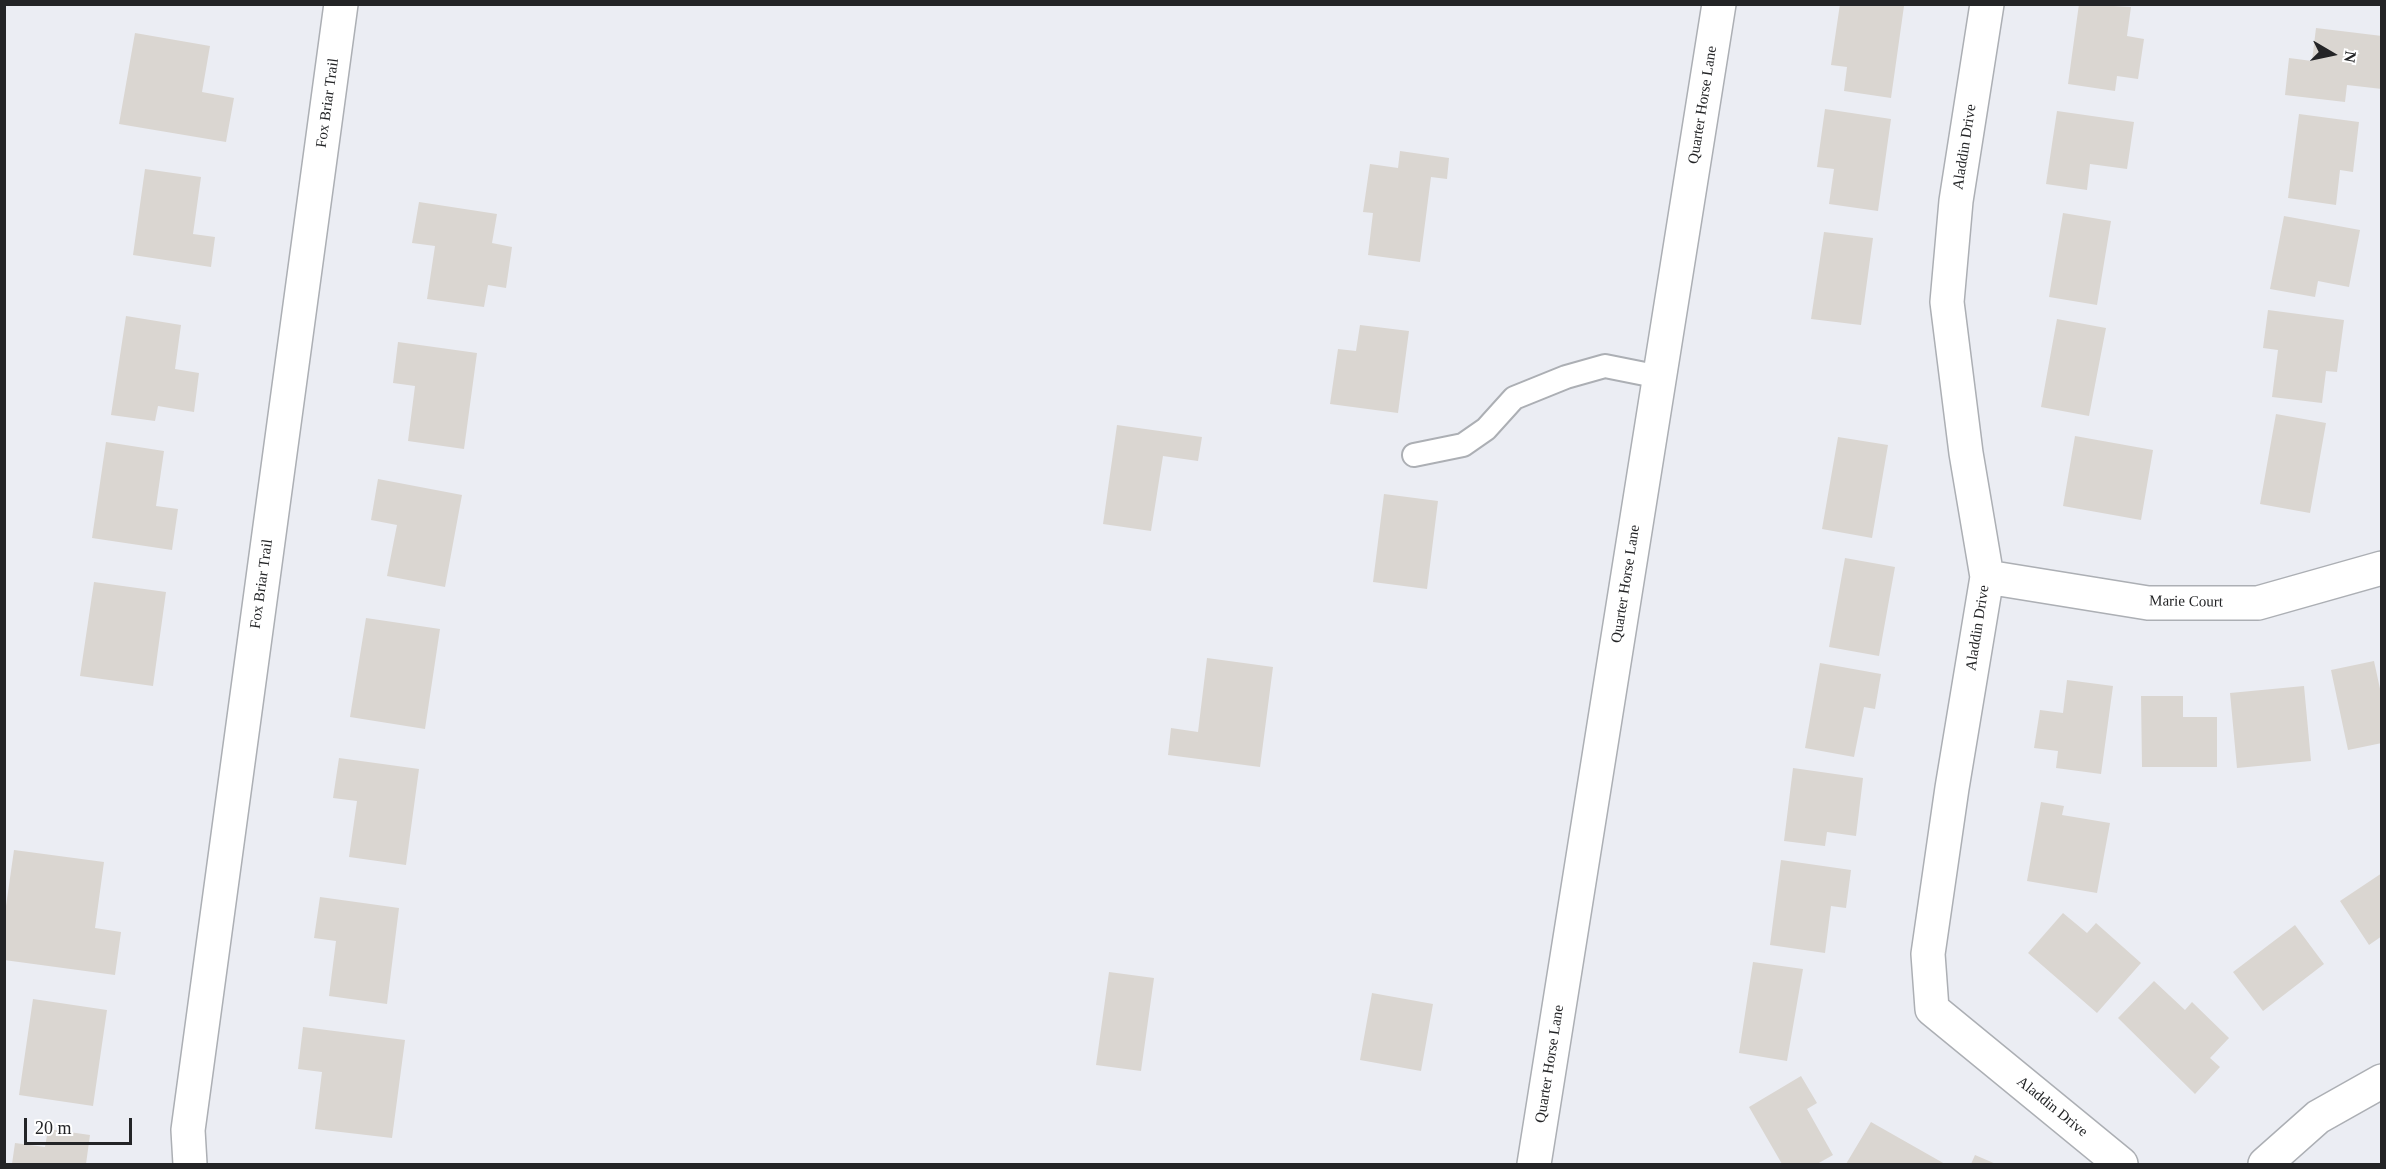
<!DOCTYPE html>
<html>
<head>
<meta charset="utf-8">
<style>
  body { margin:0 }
  #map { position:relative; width:2386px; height:1169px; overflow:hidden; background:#ebedf3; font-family:"Times New Roman",serif }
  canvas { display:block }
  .frame { position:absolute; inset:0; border:6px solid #232426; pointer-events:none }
  .north { position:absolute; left:2302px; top:24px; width:60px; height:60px; -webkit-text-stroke:4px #fff; paint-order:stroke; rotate:99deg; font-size:16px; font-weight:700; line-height:24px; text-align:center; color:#232426 }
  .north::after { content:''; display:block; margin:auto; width:21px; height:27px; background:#232426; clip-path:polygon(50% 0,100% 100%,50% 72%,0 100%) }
  .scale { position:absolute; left:24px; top:1118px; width:108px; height:27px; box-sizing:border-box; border:3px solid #232426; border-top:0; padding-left:8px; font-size:18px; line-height:21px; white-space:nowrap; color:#232426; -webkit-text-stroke:4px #fff; paint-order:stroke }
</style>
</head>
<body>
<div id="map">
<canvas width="2386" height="1169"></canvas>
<div class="frame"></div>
<div class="north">N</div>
<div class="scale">20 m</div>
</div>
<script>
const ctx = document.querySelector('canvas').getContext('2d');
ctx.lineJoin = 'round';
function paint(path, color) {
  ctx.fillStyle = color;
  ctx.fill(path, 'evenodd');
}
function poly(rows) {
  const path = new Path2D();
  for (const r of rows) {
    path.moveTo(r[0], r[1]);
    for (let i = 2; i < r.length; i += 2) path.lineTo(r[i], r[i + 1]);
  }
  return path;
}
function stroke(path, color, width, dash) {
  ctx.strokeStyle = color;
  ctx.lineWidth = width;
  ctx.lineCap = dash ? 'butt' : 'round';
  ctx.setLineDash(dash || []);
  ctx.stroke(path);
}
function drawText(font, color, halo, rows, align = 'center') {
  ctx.font = font + ' "Times New Roman",serif';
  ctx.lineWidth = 4.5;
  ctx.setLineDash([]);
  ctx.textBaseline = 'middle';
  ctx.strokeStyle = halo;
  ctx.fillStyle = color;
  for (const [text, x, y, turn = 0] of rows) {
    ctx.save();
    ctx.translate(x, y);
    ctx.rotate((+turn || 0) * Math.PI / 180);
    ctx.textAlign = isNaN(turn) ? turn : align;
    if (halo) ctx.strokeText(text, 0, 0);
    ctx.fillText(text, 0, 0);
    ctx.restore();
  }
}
const building = poly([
  [1840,4,1904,6,1891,98,1844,91,1847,67,1831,65],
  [2079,4,2131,7,2127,36,2144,39,2138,79,2117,76,2115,91,2068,84],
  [2316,28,2382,36,2382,89,2347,85,2345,102,2285,95,2289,58,2312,61],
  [135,33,210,46,202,92,234,98,226,142,119,124],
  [1825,109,1891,119,1878,211,1829,204,1834,169,1817,167],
  [2057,111,2134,122,2127,169,2090,164,2087,190,2046,184],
  [2299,114,2359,122,2353,172,2340,170,2336,205,2288,198],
  [1400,151,1449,158,1447,179,1431,177,1420,262,1368,255,1373,213,1363,212,1370,164,1398,168],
  [145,169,201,177,193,234,215,237,211,267,133,255],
  [419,202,497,214,492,243,512,247,506,288,488,285,484,307,427,299,435,246,412,243],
  [2063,213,2111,221,2097,305,2049,297],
  [2284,216,2360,230,2349,287,2318,281,2315,297,2270,289],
  [1824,232,1873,238,1861,325,1811,319],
  [2268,310,2344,320,2337,372,2326,371,2322,403,2272,397,2278,350,2263,348],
  [126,316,181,325,175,369,199,373,194,412,158,406,155,421,111,415],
  [2057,319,2106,328,2089,416,2041,407],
  [1360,325,1409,331,1398,413,1330,404,1338,349,1356,351],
  [398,342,477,353,464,449,408,441,415,386,393,383],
  [2276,414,2326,423,2310,513,2260,504],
  [1117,425,1202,437,1198,461,1163,456,1151,531,1103,524],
  [2075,436,2153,450,2141,520,2063,506],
  [1838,437,1888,445,1872,538,1822,529],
  [106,442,164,451,156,506,178,509,172,550,92,538],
  [378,479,462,495,445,587,387,576,397,525,371,520],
  [1384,494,1438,501,1427,589,1373,582],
  [1845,558,1895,567,1879,656,1829,647],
  [94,582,166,592,153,686,80,676],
  [366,618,440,629,425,729,350,717],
  [1207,658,1273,667,1260,767,1168,755,1171,728,1198,732],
  [2374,661,2382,698,2382,743,2348,750,2331,670],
  [1820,663,1881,674,1875,709,1864,707,1854,757,1805,748],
  [2067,680,2113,686,2101,774,2056,768,2058,751,2034,748,2040,710,2063,713],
  [2304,686,2311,761,2237,768,2230,693],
  [2141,696,2183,696,2183,717,2217,717,2217,767,2142,767],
  [339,758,419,769,406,865,349,857,357,801,333,798],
  [1793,768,1863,778,1856,836,1827,832,1825,846,1784,841],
  [2041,802,2064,806,2062,815,2110,823,2097,893,2027,881],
  [14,850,104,862,95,928,121,932,115,975,4,960,4,920],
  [1781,860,1851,870,1846,908,1831,906,1825,953,1770,945],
  [2382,873,2382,936,2369,945,2340,901],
  [320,897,399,908,387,1004,329,996,336,941,314,938],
  [2063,913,2087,933,2096,923,2141,963,2097,1013,2028,953],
  [2295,925,2324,964,2263,1011,2233,972],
  [1753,962,1803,969,1787,1061,1739,1053],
  [1109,972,1154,978,1141,1071,1096,1065],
  [2154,981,2185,1010,2192,1002,2229,1038,2210,1058,2220,1067,2195,1094,2118,1018],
  [1372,993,1433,1004,1421,1071,1360,1060],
  [33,999,107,1010,93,1106,19,1095],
  [303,1027,405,1040,392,1138,315,1129,322,1072,298,1069],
  [1801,1076,1817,1103,1807,1109,1833,1155,1817,1164,1782,1164,1749,1107],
  [1871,1122,1945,1164,1846,1164],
  [48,1129,90,1135,86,1164,12,1164,15,1143,45,1147],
  [1975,1155,1996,1164,1971,1164]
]);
const service = poly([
  [1414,455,1463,445,1486,429,1514,398,1566,377,1605,366,1660,377]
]);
const minor = poly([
  [1987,4,1956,201,1947,302,1966,453,1987,577,1952,788,1928,954,1932,1009,2121,1164],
  [1987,577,2148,603,2258,603,2382,568],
  [190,1164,188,1130,341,4],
  [1534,1164,1719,4],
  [2265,1164,2318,1117,2382,1081]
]);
const streetNames = [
  ["Fox Briar Trail",328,103,-82],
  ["Quarter Horse Lane",1703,105,-81],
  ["Aladdin Drive",1965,147,-81],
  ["Fox Briar Trail",262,584,-82],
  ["Quarter Horse Lane",1626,584,-81],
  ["Marie Court",2186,602,1],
  ["Aladdin Drive",1978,628,-81],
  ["Quarter Horse Lane",1550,1064,-81],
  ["Aladdin Drive",2052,1107,39]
];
paint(building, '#dad6d1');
stroke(service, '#acafb4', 26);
stroke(minor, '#acafb4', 36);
stroke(service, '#fff', 22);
stroke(minor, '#fff', 33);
drawText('15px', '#232426', '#fff', streetNames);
</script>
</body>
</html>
